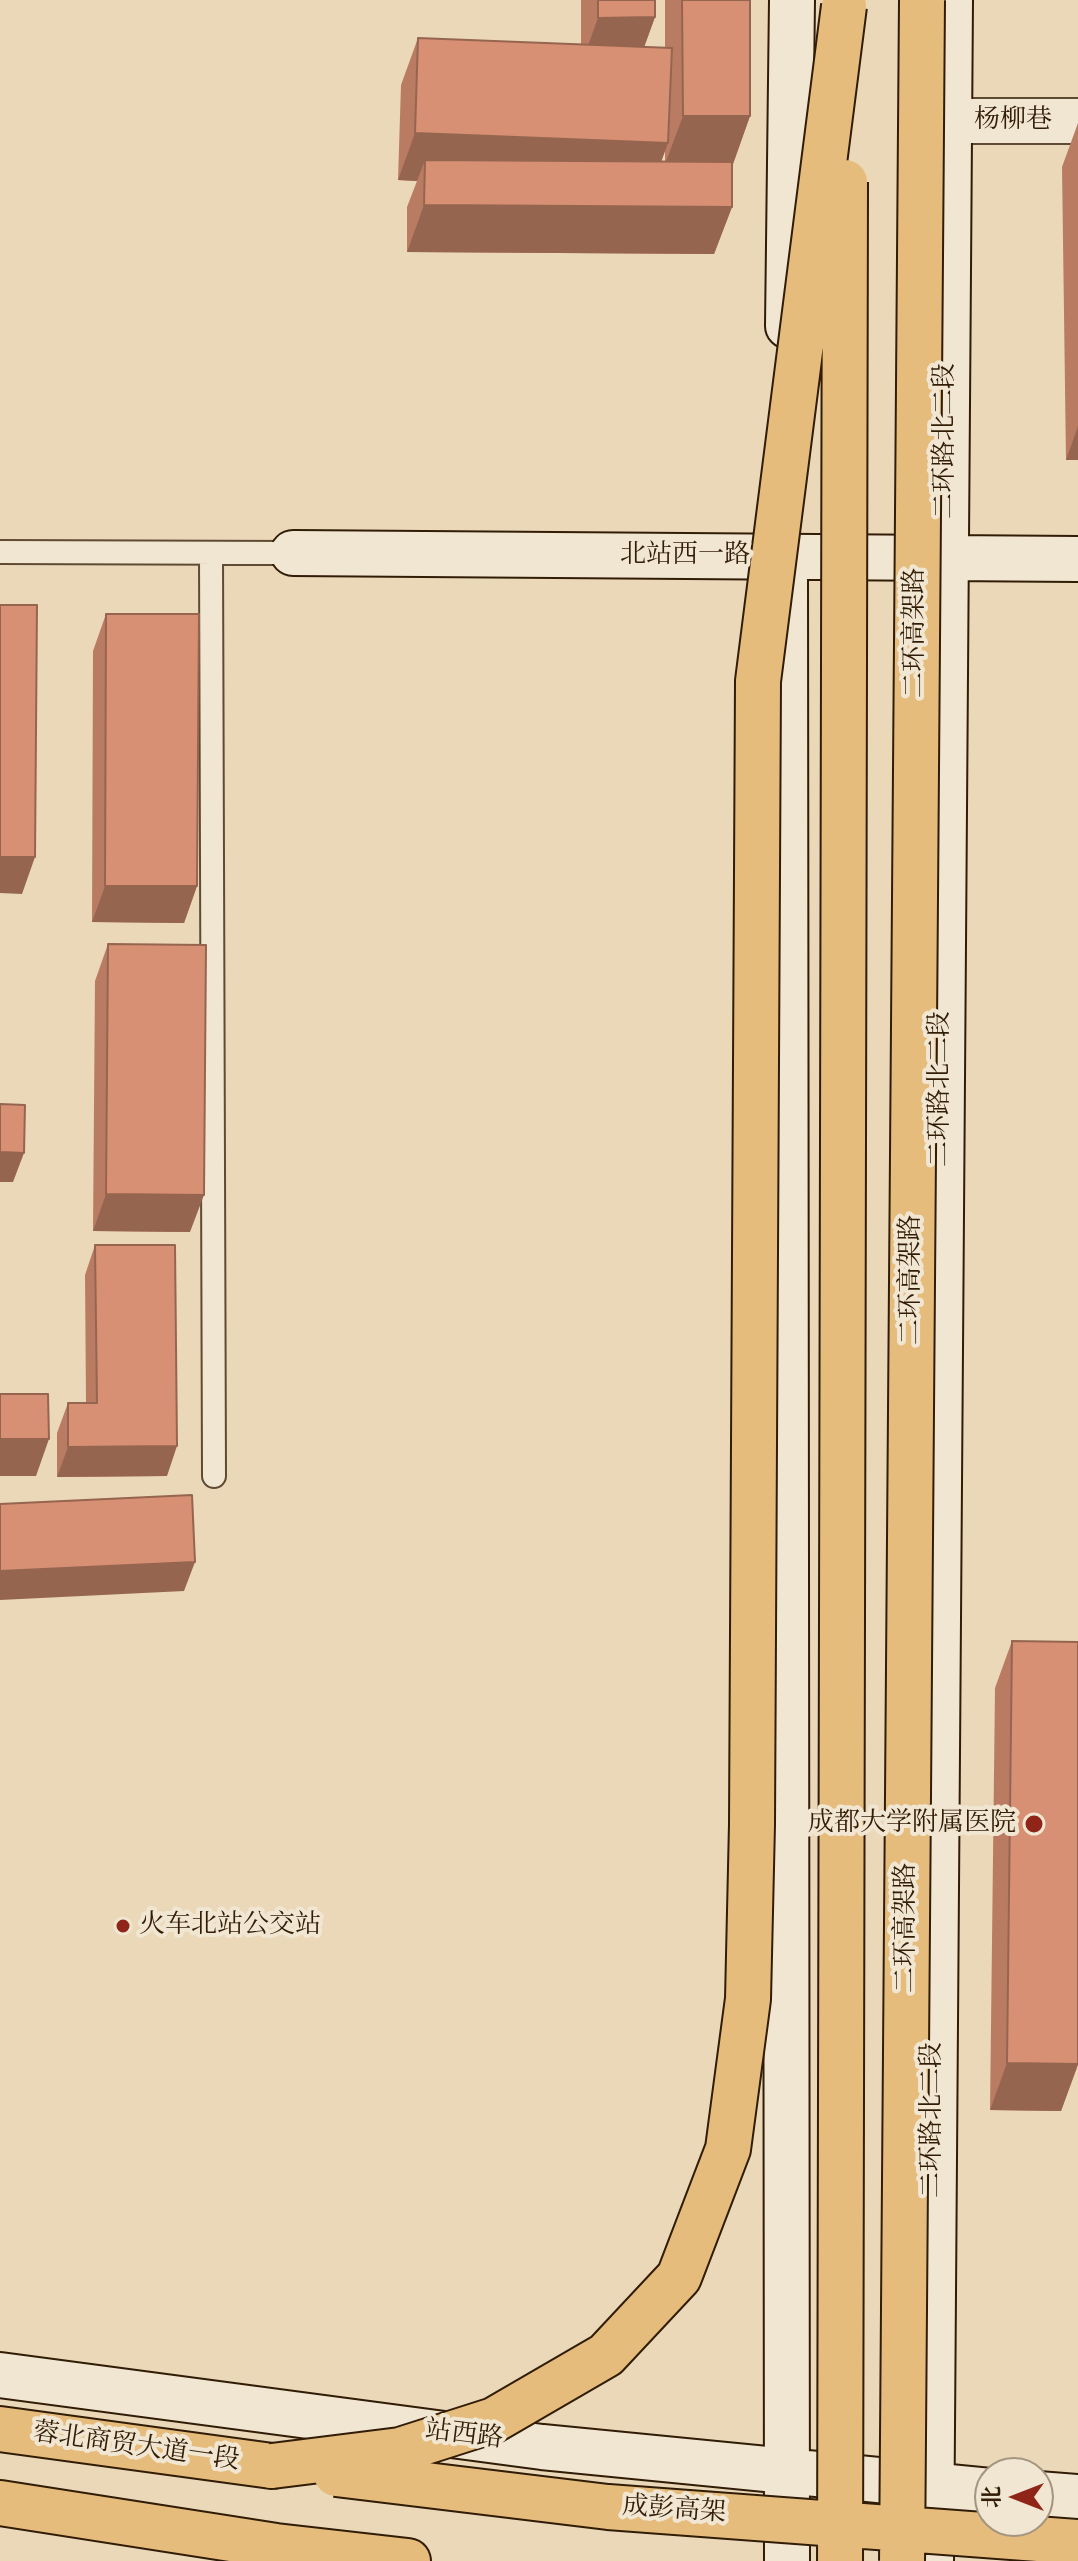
<!DOCTYPE html>
<html>
<head>
<meta charset="utf-8">
<style>
  body { margin:0 }
  #map { position:relative; width:1078px; height:2561px; overflow:hidden; background:#ead8b9; font-family:"IM FELL Double Pica","Noto Serif SC",serif }
  canvas { display:block }
  .north { position:absolute; left:974px; top:2457px; width:80px; height:80px; box-sizing:border-box; background:#f1e6d2; border:2px solid #a49580; border-radius:50%; rotate:270deg; font-size:22px; font-weight:700; line-height:32px; text-align:center; color:#311c06 }
  .north::after { content:''; display:block; margin:auto; width:28px; height:36px; background:#8f2418; clip-path:polygon(50% 0,100% 100%,50% 72%,0 100%) }
</style>
</head>
<body>
<div id="map">
<canvas width="1078" height="2561"></canvas>
<div class="north">北</div>
</div>
<script>
const ctx = document.querySelector('canvas').getContext('2d');
ctx.lineJoin = 'round';
function poly(rows) {
  const path = new Path2D();
  for (const r of rows) {
    path.moveTo(r[0], r[1]);
    for (let i = 2; i < r.length; i += 2) path.lineTo(r[i], r[i + 1]);
  }
  return path;
}
function stroke(path, color, width, dash) {
  ctx.strokeStyle = color;
  ctx.lineWidth = width;
  ctx.lineCap = dash ? 'butt' : 'round';
  ctx.setLineDash(dash || []);
  ctx.stroke(path);
}
function paint(path, color) {
  ctx.fillStyle = color;
  ctx.fill(path, 'evenodd');
}
function drawText(font, color, halo, rows, align = 'center') {
  ctx.font = font + ' "IM FELL Double Pica","Noto Serif SC",serif';
  ctx.lineWidth = 8;
  ctx.setLineDash([]);
  ctx.textBaseline = 'middle';
  ctx.strokeStyle = halo;
  ctx.fillStyle = color;
  for (const [text, x, y, turn = 0] of rows) {
    ctx.save();
    ctx.translate(x, y);
    ctx.rotate((+turn || 0) * Math.PI / 180);
    ctx.textAlign = isNaN(turn) ? turn : align;
    if (halo) ctx.strokeText(text, 0, 0);
    ctx.fillText(text, 0, 0);
    ctx.restore();
  }
}
const lane = poly([
  [0,552,293,553],
  [211,553,214,1476]
]);
const street = poly([
  [949,121,1078,121]
]);
const secondary = poly([
  [788,326,792,0],
  [293,553,1078,559],
  [785,578,787,2561],
  [0,2375,542,2447,990,2491],
  [1038,2494,1078,2497],
  [931,2561,950,0]
]);
const highway = poly([
  [0,2429,272,2466],
  [0,2503,276,2546,408,2561]
]);
const highwayBridge = poly([
  [272,2466,400,2450,494,2420,606,2355,679,2277,728,2149,748,1999,752,1824,758,681,844,6],
  [336,2474,608,2507,1078,2542],
  [840,2561,845,182],
  [902,2561,922,0]
]);
const wall = poly([
  [581,0,655,0,655,17,644,47,665,48,665,0,750,0,750,116,733,164,732,164,732,207,714,254,407,252,407,207,417,181,398,180,401,85,418,38,581,44],
  [665,150,665,161,661,161],
  [1078,123,1078,460,1066,460,1062,167],
  [106,614,197,886,184,923,92,922,93,651],
  [108,944,190,1232,93,1231,95,981],
  [95,1245,167,1476,57,1477,57,1433,68,1403,86,1403,85,1275],
  [1012,1641,1078,1642,1078,2065,1061,2111,990,2110,995,1688]
]);
const shadedWall = poly([
  [655,17,638,64,581,65,598,18],
  [683,116,750,116,733,164,665,164],
  [415,133,668,143,651,190,425,160,417,181,398,180],
  [424,205,732,207,714,254,407,252],
  [1078,426,1078,460,1066,460],
  [0,857,35,857,22,894,0,893],
  [105,886,197,886,184,923,92,922],
  [0,1152,24,1153,13,1182,0,1182],
  [106,1194,204,1195,190,1232,93,1231],
  [0,1439,49,1439,36,1476,0,1476],
  [177,1446,167,1476,57,1477,68,1447],
  [195,1562,184,1591,0,1600,0,1571],
  [1007,2063,1078,2064,1061,2111,990,2110]
]);
const building = poly([
  [598,0,655,0,655,17,598,18,598,0],
  [682,0,750,0,750,116,683,116,682,0],
  [418,38,672,48,668,143,415,133,418,38],
  [425,160,732,162,732,207,424,205,425,160],
  [0,605,37,605,35,857,0,857,0,605],
  [106,614,199,614,197,886,105,886,106,614],
  [108,944,206,945,204,1195,106,1194,108,944],
  [0,1104,25,1105,24,1153,0,1152,0,1104],
  [95,1245,175,1245,177,1446,68,1447,68,1403,97,1403,95,1245],
  [0,1394,48,1394,49,1439,0,1439,0,1394],
  [192,1495,195,1562,0,1571,0,1504,192,1495],
  [1012,1641,1078,1642,1078,2064,1007,2063,1012,1641]
]);
const markers = [
  [1034,1824,10,"#8f2418"],
  [123,1926,8,"#8f2418"]
];
const streetNames = [
  ["杨柳巷",1013,121],
  ["二环路北二段",946,441,-90],
  ["北站西一路",685,556],
  ["二环高架路",916,633,-90],
  ["二环路北二段",941,1089,-90],
  ["二环高架路",912,1280,-90],
  ["二环高架路",907,1928,-90],
  ["二环路北二段",933,2120,-90],
  ["站西路",464,2436,7],
  ["蓉北商贸大道一段",136,2448,8],
  ["成彭高架",674,2511,4]
];
const poiNames = [
  ["成都大学附属医院",1016,1824],
  ["火车北站公交站",139,1926,"left"]
];
stroke(lane, '#5f4b33', 26);
stroke(street, '#5f4b33', 48);
stroke(secondary, '#311c06', 48);
stroke(highway, '#311c06', 48);
stroke(lane, '#f1e6d2', 22);
stroke(street, '#f1e6d2', 44);
stroke(secondary, '#f1e6d2', 44);
stroke(highway, '#e5bc7c', 44);
stroke(highwayBridge, '#311c06', 48, []);
stroke(highwayBridge, '#e5bc7c', 44);
paint(wall, '#b97c63');
paint(shadedWall, '#966550');
paint(building, '#d79073');
stroke(building, '#966550', 2);
for (const [x, y, r, color] of markers) {
  const dot = new Path2D();
  dot.arc(x, y, r, 0, 2 * Math.PI);
  ctx.fillStyle = color;
  ctx.fill(dot);
  stroke(dot, '#f1e6d2', 3);
}
drawText('26px', '#311c06', '#f1e6d2', streetNames);
drawText('26px', '#311c06', '#f1e6d2', poiNames, 'right');
</script>
</body>
</html>
